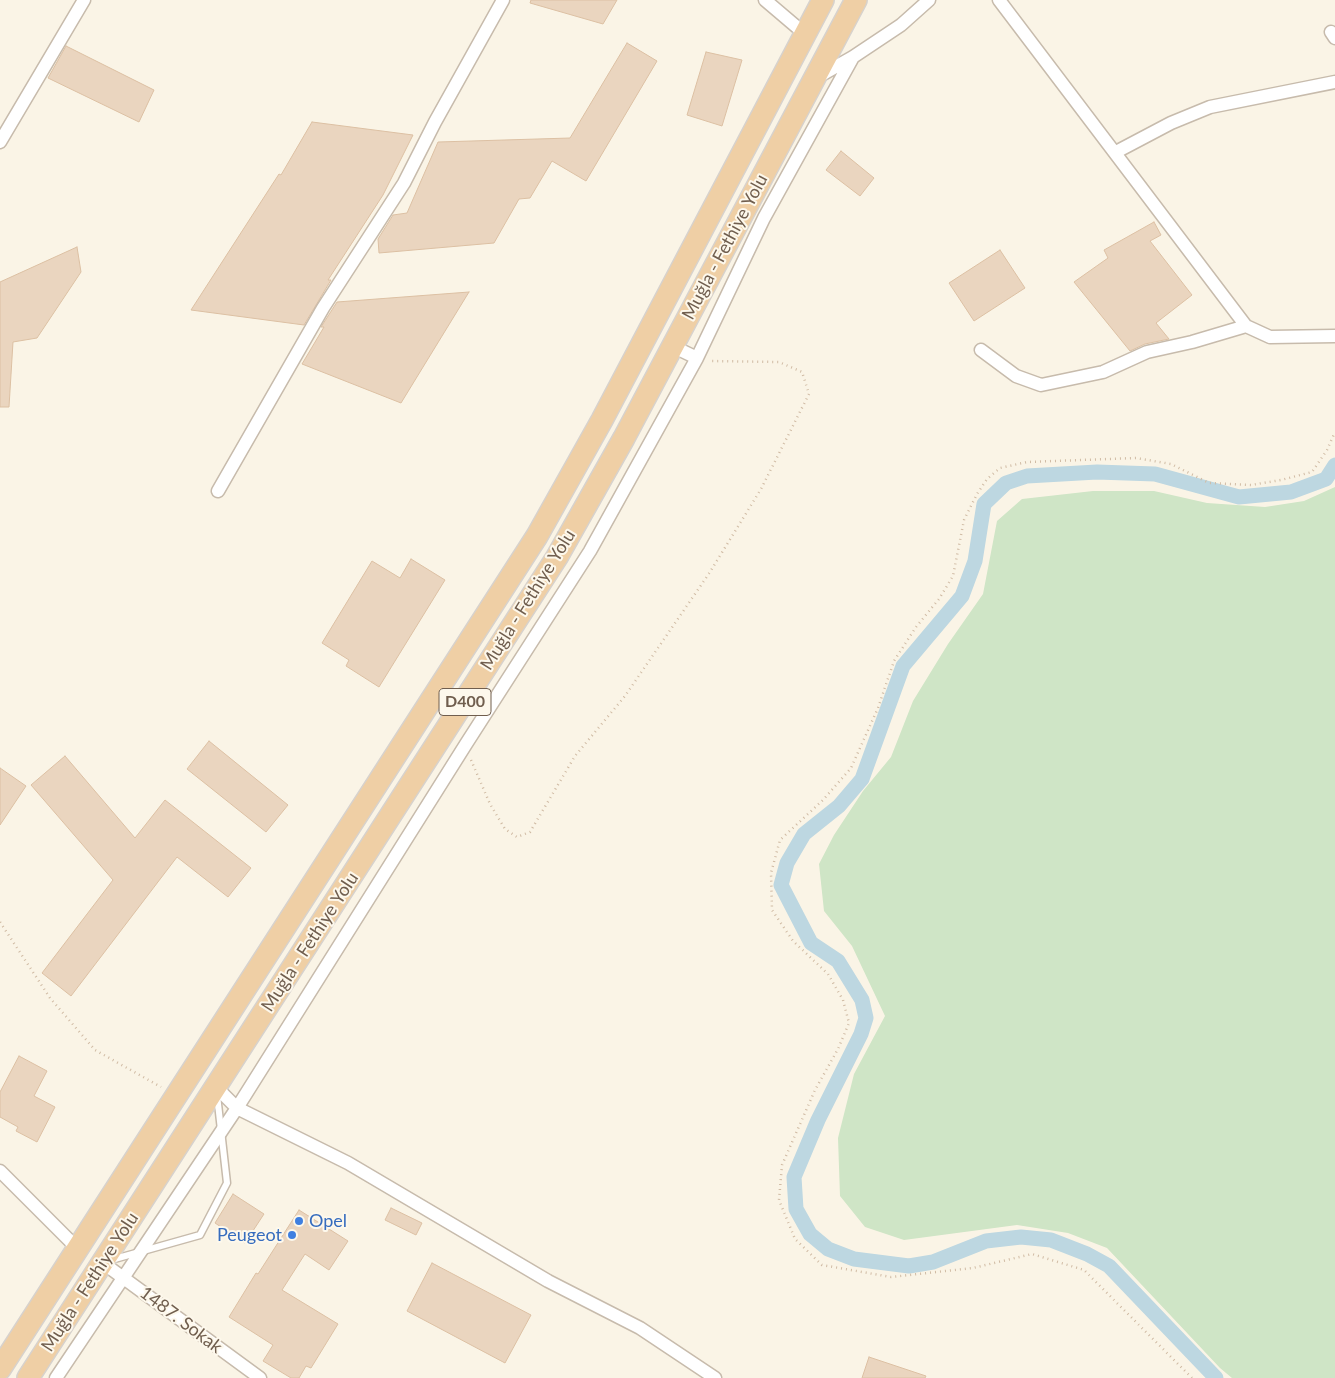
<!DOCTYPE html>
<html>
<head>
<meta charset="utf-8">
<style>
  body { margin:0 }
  canvas { display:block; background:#faf4e6 }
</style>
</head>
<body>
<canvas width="1335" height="1378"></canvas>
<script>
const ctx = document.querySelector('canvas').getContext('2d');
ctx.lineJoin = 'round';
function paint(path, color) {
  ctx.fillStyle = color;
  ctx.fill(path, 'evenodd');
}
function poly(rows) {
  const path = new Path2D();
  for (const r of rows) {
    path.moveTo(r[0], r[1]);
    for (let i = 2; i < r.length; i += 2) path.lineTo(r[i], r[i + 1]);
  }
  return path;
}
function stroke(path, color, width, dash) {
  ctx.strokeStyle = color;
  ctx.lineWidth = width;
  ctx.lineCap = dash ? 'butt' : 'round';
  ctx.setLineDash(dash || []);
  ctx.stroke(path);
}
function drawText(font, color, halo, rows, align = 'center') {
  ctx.font = font + ' Lato,sans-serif';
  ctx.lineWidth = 4;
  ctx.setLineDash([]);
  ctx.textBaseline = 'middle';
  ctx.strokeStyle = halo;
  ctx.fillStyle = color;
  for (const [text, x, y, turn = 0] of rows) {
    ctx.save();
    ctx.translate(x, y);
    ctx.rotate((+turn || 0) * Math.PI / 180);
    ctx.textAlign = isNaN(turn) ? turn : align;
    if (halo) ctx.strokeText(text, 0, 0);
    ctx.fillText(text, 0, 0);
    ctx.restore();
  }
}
const green = poly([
  [1335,487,1335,1378,1232,1378,1220,1368,1107,1248,1068,1233,1017,1225,904,1240,865,1227,840,1196,838,1138,854,1074,885,1016,852,946,824,911,819,864,834,835,863,791,891,757,913,701,948,644,983,594,997,521,1022,499,1093,491,1154,491,1207,503,1265,507,1304,501]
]);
const canal = poly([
  [1216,1378,1109,1266,1087,1254,1051,1240,1021,1237,986,1241,933,1262,909,1266,854,1259,828,1249,810,1234,796,1209,794,1177,818,1120,861,1034,866,1018,862,1000,838,961,811,943,781,885,787,863,804,834,839,806,862,779,903,666,962,596,975,561,984,504,1006,483,1027,476,1097,472,1155,474,1239,497,1291,492,1326,479,1335,465]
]);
const building = poly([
  [531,0,617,0,603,24,530,3,531,0],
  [627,43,657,61,586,181,552,161,530,198,519,199,494,243,379,253,378,239,393,215,407,213,438,142,570,138,627,43],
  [66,46,154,90,139,122,48,78,66,46],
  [706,52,742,60,722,126,687,115,706,52],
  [312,122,413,135,383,195,328,280,331,280,304,325,191,310,279,174,281,175,312,122],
  [841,151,874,178,860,196,826,170,841,151],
  [1154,222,1161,235,1150,241,1192,295,1156,323,1169,339,1145,344,1130,351,1074,282,1108,258,1104,250,1154,222],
  [77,247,81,272,37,338,13,342,9,407,0,407,0,282,77,247],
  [1000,250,1025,288,974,321,949,283,1000,250],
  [469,292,401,403,302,364,324,327,321,327,337,302,469,292],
  [411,559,445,580,379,687,346,666,349,660,322,643,372,561,400,578,411,559],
  [209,741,288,805,266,832,187,769,209,741],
  [65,756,135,838,165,800,251,868,228,897,177,857,71,996,42,973,113,880,31,785,65,756],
  [0,768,26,786,0,825,0,768],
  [19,1056,47,1071,34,1096,55,1107,37,1142,16,1131,18,1127,0,1117,0,1092,19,1056],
  [233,1194,264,1214,245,1243,215,1223,233,1194],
  [391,1208,422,1223,416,1235,385,1220,391,1208],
  [299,1210,348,1241,329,1270,305,1254,282,1290,338,1324,311,1368,306,1366,299,1378,291,1378,263,1361,273,1345,229,1317,256,1273,258,1274,299,1210],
  [432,1263,531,1315,505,1363,407,1311,432,1263],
  [869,1357,926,1376,925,1378,862,1378,869,1357]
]);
const path = poly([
  [471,760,490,804,505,829,517,837,530,832,575,756,625,696,710,572,761,489,809,394,802,372,779,362,709,361],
  [0,922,50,998,95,1050,161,1087],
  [1192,1378,1084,1270,1032,1254,973,1268,891,1277,822,1265,795,1239,779,1200,782,1165,815,1090,838,1049,849,1023,843,1000,828,974,793,941,772,910,771,873,780,840,823,800,851,768,878,708,894,661,916,627,939,599,953,576,964,520,977,494,987,479,1000,468,1027,462,1136,458,1171,464,1209,483,1251,485,1281,480,1312,472,1327,450,1335,432]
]);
const service = poly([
  [111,1260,200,1235,227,1183,217,1095]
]);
const minor = poly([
  [765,0,805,34],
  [999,0,1246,326,1270,337,1335,336],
  [1331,32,1335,38],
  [816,78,853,57,901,25,929,0],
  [0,142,84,0],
  [1116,152,1171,123,1210,107,1335,82],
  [672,346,697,358],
  [981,350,1016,376,1041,385,1103,372,1147,352,1192,342,1246,326],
  [218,491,323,308,404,183,435,122,503,0],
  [216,1087,237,1108,348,1163,548,1281,640,1328,715,1378],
  [0,1171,77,1248],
  [103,1263,260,1378],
  [56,1378,237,1108,466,744,590,551,697,358,764,218,853,57]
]);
const trunk = poly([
  [0,1369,537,536,602,420,823,0],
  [28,1378,557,557,624,438,856,0]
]);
const markers = [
  [299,1221,5,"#3f7fe0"],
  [292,1235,5,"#3f7fe0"]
];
const shields = [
  [465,702,52]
];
const shieldNames = [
  ["D400",465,702]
];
const streetNames = [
  ["Muğla - Fethiye Yolu",725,247,-62],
  ["Muğla - Fethiye Yolu",528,600,-58],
  ["Muğla - Fethiye Yolu",310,942,-57],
  ["Muğla - Fethiye Yolu",90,1282,-57],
  ["1487. Sokak",181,1320,37]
];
const shopNames = [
  ["Opel",309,1221],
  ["Peugeot",282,1235,"right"]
];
paint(green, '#cfe5c6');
stroke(canal, '#bdd7e1', 15);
paint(building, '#ead5bf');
stroke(building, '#dcc0a3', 1);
stroke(service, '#c7bbac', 9);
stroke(minor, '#c7bbac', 15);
stroke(trunk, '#d7d2cd', 24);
stroke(path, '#d0bba4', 2.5, [1, 4]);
stroke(service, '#fff', 6);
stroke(minor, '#fff', 12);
stroke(trunk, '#efcfa5', 21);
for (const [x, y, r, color] of markers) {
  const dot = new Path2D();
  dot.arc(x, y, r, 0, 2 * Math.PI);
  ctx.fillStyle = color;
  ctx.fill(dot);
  stroke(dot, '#fdf8ec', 2);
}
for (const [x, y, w] of shields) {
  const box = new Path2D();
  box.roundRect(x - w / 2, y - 13.5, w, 27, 4);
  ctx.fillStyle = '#fdf8ec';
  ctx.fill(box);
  stroke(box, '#705e4e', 1);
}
drawText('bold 16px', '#705e4e', null, shieldNames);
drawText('18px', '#705e4e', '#fdf8ec', streetNames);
drawText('18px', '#366cbe', '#fdf8ec', shopNames, 'left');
</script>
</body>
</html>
